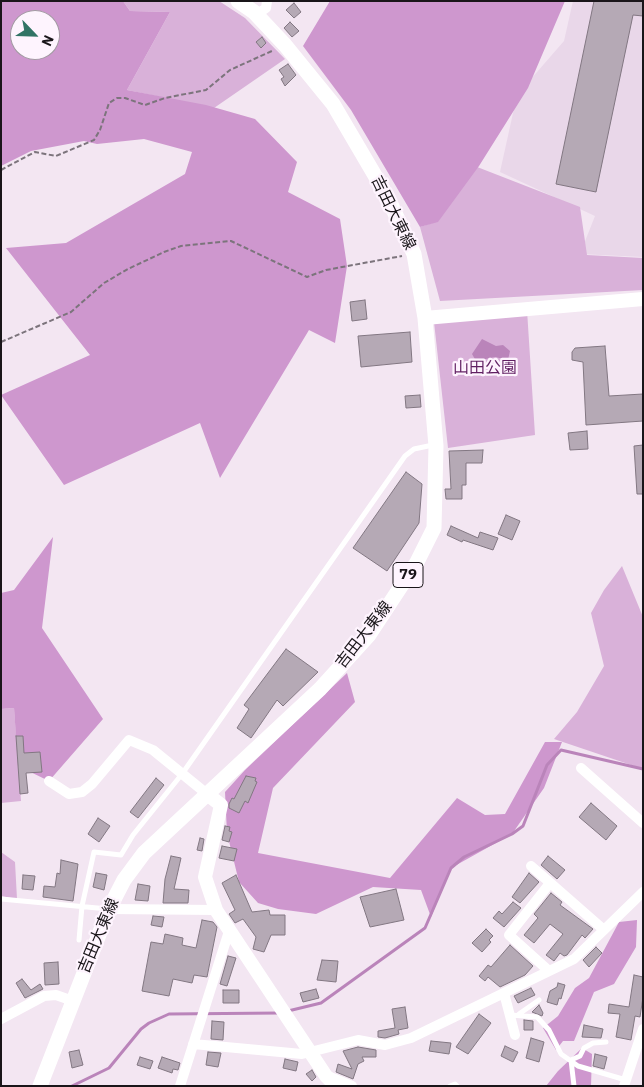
<!DOCTYPE html>
<html>
<head>
<meta charset="utf-8">
<style>
  body { margin:0 }
  #map { position:relative; width:644px; height:1087px; overflow:hidden; background:#f3e6f2; font-family:"IBM Plex Sans",sans-serif }
  canvas { display:block }
  .frame { position:absolute; inset:0; border:2px solid #191519; pointer-events:none }
  .north { position:absolute; left:10px; top:10px; width:50px; height:50px; box-sizing:border-box; background:#fef4fe; border:1px solid #a29ba2; border-radius:50%; rotate:114deg; font-size:14px; font-weight:700; line-height:20px; text-align:center; color:#191519 }
  .north::after { content:''; display:block; margin:auto; width:18px; height:22px; background:#317465; clip-path:polygon(50% 0,100% 100%,50% 72%,0 100%) }
</style>
</head>
<body>
<div id="map">
<canvas width="644" height="1087"></canvas>
<div class="frame"></div>
<div class="north">N</div>
</div>
<script>
const ctx = document.querySelector('canvas').getContext('2d');
ctx.lineJoin = 'round';
function paint(path, color) {
  ctx.fillStyle = color;
  ctx.fill(path, 'evenodd');
}
function poly(rows) {
  const path = new Path2D();
  for (const r of rows) {
    path.moveTo(r[0], r[1]);
    for (let i = 2; i < r.length; i += 2) path.lineTo(r[i], r[i + 1]);
  }
  return path;
}
function stroke(path, color, width, dash) {
  ctx.strokeStyle = color;
  ctx.lineWidth = width;
  ctx.lineCap = dash ? 'butt' : 'round';
  ctx.setLineDash(dash || []);
  ctx.stroke(path);
}
function drawText(font, color, halo, rows, align = 'center') {
  ctx.font = font + ' "IBM Plex Sans","Noto Sans JP",sans-serif';
  ctx.lineWidth = 4.5;
  ctx.setLineDash([]);
  ctx.textBaseline = 'middle';
  ctx.strokeStyle = halo;
  ctx.fillStyle = color;
  for (const [text, x, y, turn = 0] of rows) {
    ctx.save();
    ctx.translate(x, y);
    ctx.rotate((+turn || 0) * Math.PI / 180);
    ctx.textAlign = isNaN(turn) ? turn : align;
    if (halo) ctx.strokeText(text, 0, 0);
    ctx.fillText(text, 0, 0);
    ctx.restore();
  }
}
const built = poly([
  [573,1,643,1,643,257,580,254,595,216,500,172,517,95,564,41]
]);
const green = poly([
  [123,1,219,1,245,18,285,59,214,108,127,90,170,12,130,11],
  [472,165,580,207,587,255,643,258,643,290,440,301,420,227,438,221],
  [527,310,535,435,448,448,434,322],
  [622,566,643,617,643,769,554,739,577,712,604,666,591,613,604,590],
  [14,708,21,801,1,803,1,709],
  [1,852,15,862,17,899,1,896]
]);
const forest = poly([
  [1,1,123,1,130,11,170,12,127,90,206,105,255,119,297,162,288,192,340,219,347,266,335,343,309,330,220,478,200,423,64,485,1,395,90,355,6,248,66,243,185,174,192,152,144,139,97,144,84,141,31,151,1,166],
  [20,20,50,20,50,50,20,50],
  [330,1,565,1,528,88,479,166,438,222,420,227,351,110,303,46],
  [53,537,42,628,103,719,49,781,18,766,14,708,1,709,1,593,14,590],
  [347,673,355,702,273,788,258,853,390,878,457,798,485,815,505,814,545,742,562,742,544,788,512,834,451,868,431,917,421,890,373,887,316,914,278,909,258,903,239,882,227,833,225,792,245,770],
  [637,920,636,947,614,984,594,992,574,1041,563,1041,556,1050,543,1028,558,1016,575,988,589,978,619,922],
  [582,1048,592,1054,591,1086,546,1086,558,1071]
]);
const water = poly([
  [482,339,496,346,503,345,510,351,508,360,495,357,476,361,472,354]
]);
const stream = poly([
  [288,1011,321,1003,425,928,451,868,464,857,512,834,523,826,547,765,561,750,643,769],
  [72,1086,109,1068,141,1029,149,1023,169,1014,280,1013]
]);
const building = poly([
  [594,1,643,1,643,16,633,15,596,192,556,184,594,1],
  [294,3,301,12,294,18,286,10,294,3],
  [290,22,299,31,292,37,284,28,290,22],
  [262,37,266,43,261,48,256,42,262,37],
  [288,64,296,75,285,86,281,79,284,77,279,70,288,64],
  [365,300,367,319,352,321,350,302,365,300],
  [410,332,412,362,361,367,358,336,410,332],
  [605,346,609,396,643,394,643,421,586,425,583,362,572,360,572,352,575,348,605,346],
  [420,395,421,407,406,408,405,396,420,395],
  [587,431,588,449,570,450,568,433,587,431],
  [643,445,643,494,637,494,634,446,643,445],
  [483,450,482,463,466,463,466,485,462,485,462,499,446,499,445,489,451,489,449,451,483,450],
  [406,472,422,484,419,523,387,571,353,548,406,472],
  [506,515,520,521,512,540,498,534,506,515],
  [451,526,478,538,480,532,498,538,493,550,463,540,462,542,447,535,451,526],
  [286,649,318,672,283,706,277,700,251,738,237,728,249,709,244,705,286,649],
  [16,736,23,736,24,753,40,752,42,772,26,773,28,793,20,794,16,736],
  [246,776,256,778,255,781,257,782,248,803,245,801,239,813,229,808,229,804,232,798,234,799,246,776],
  [156,778,164,785,138,818,130,812,156,778],
  [591,803,617,826,606,840,579,817,591,803],
  [98,818,110,826,99,842,88,834,98,818],
  [225,826,230,827,229,831,232,832,229,842,222,840,225,826],
  [200,838,204,839,202,851,197,850,200,838],
  [222,846,237,849,234,861,219,858,222,846],
  [171,856,181,858,174,889,189,890,188,903,163,903,165,879,171,856],
  [548,856,565,870,557,879,541,865,548,856],
  [61,860,78,864,73,901,43,897,44,886,55,887,57,873,60,874,61,860],
  [96,873,107,875,104,890,93,887,96,873],
  [529,873,539,882,520,903,512,897,529,873],
  [23,875,35,876,33,890,22,889,23,875],
  [236,875,252,912,269,910,270,915,285,915,285,935,271,935,264,952,253,949,256,937,243,919,235,923,229,914,235,910,222,883,236,875],
  [138,884,150,886,148,901,135,900,138,884],
  [396,889,404,920,370,927,360,897,396,889],
  [551,893,562,902,560,905,593,929,585,938,582,935,567,955,564,956,560,953,554,961,546,955,563,934,550,924,534,943,524,935,538,918,534,914,551,893],
  [513,902,521,908,504,927,493,918,499,911,502,914,513,902],
  [153,916,164,917,162,927,151,925,153,916],
  [202,920,213,922,217,927,207,977,194,975,192,983,173,979,169,996,142,991,151,942,163,944,165,934,183,938,182,945,196,948,202,920],
  [486,929,493,936,489,940,491,942,482,952,472,943,486,929],
  [510,945,533,966,525,975,500,987,488,977,485,981,479,976,488,965,491,967,510,945],
  [596,947,602,953,589,967,583,960,596,947],
  [228,956,236,958,227,986,220,984,228,956],
  [322,960,338,961,336,982,317,980,322,960],
  [58,962,59,984,45,985,44,963,58,962],
  [634,975,643,977,643,997,640,1017,635,1016,631,1040,616,1037,620,1014,608,1013,609,1004,629,1007,634,975],
  [22,979,31,990,40,984,43,989,25,998,16,983,22,979],
  [558,983,565,985,561,999,559,998,557,1005,547,1002,550,991,557,987,558,983],
  [531,988,535,995,518,1003,514,996,531,988],
  [316,989,319,998,303,1002,300,993,316,989],
  [223,990,239,990,239,1003,223,1003,223,990],
  [539,1005,543,1013,542,1016,532,1012,539,1005],
  [405,1007,408,1028,398,1030,399,1034,385,1038,378,1037,378,1031,395,1028,392,1009,405,1007],
  [479,1014,491,1023,468,1054,456,1047,479,1014],
  [524,1020,533,1021,533,1030,524,1030,524,1020],
  [212,1021,224,1022,223,1040,211,1039,212,1021],
  [584,1025,603,1029,601,1038,582,1037,584,1025],
  [531,1038,544,1042,539,1062,526,1058,531,1038],
  [431,1041,451,1043,449,1054,429,1051,431,1041],
  [505,1046,518,1052,513,1062,501,1056,505,1046],
  [358,1047,376,1050,376,1057,362,1057,364,1061,358,1064,353,1079,336,1072,338,1064,352,1069,343,1051,358,1047],
  [79,1050,83,1065,72,1068,69,1052,79,1050],
  [208,1052,221,1053,218,1067,206,1065,208,1052],
  [595,1054,607,1057,604,1069,593,1066,595,1054],
  [140,1057,153,1061,150,1069,137,1065,140,1057],
  [162,1057,180,1063,178,1070,173,1069,172,1073,158,1068,162,1057],
  [285,1059,298,1062,296,1071,283,1068,285,1059],
  [312,1070,316,1077,312,1081,306,1074,312,1070]
]);
const path = poly([
  [1,170,35,152,56,156,94,140,100,130,109,103,117,98,125,98,145,105,165,98,206,90,230,70,274,50],
  [1,342,71,312,104,283,128,269,164,252,181,246,231,241,307,277,326,270,402,256]
]);
const lane = poly([
  [1,899,108,909],
  [79,940,82,906,94,852,121,855,133,835,182,774,405,456,414,449,433,445],
  [519,1014,539,1000],
  [510,1015,537,1017,549,1030,561,1054,578,1066,626,1080],
  [450,1086,455,1084,457,1086],
  [574,1086,571,1060,580,1056,584,1048,593,1043,606,1042]
]);
const street = poly([
  [256,15,266,8,267,1],
  [581,768,643,823],
  [49,781,69,794,82,792,92,784,129,740,153,750,207,794],
  [531,866,604,930],
  [109,909,216,910],
  [549,971,509,935,550,883],
  [504,993,515,1035],
  [1,1019,44,996,56,995,73,1001],
  [193,1044,302,1054,358,1040,385,1045,411,1038,574,959,643,892],
  [330,1077,352,1086],
  [180,1086,230,928],
  [624,1086,643,1029]
]);
const secondary = poly([
  [425,318,643,299],
  [207,794,221,805,205,877,216,910,326,1076,336,1086]
]);
const primary = poly([
  [40,1086,109,909,124,880,144,853,320,689,369,635,417,562,434,528,436,446,425,318,414,254,387,196,333,104,285,45,254,12,238,1]
]);
const shields = [
  [408,575,30]
];
const shieldNames = [
  ["79",408,575]
];
const streetNames = [
  ["吉田大東線",393,213,64],
  ["吉田大東線",364,635,-52],
  ["吉田大東線",99,936,-67]
];
const parkNames = [
  ["山田公園",485,368]
];
paint(built, '#e9d7e9');
paint(green, '#d9b1d9');
paint(forest, '#ce97ce');
paint(water, '#ba84ba');
stroke(stream, '#ba84ba', 3);
paint(building, '#b5a9b5');
stroke(building, '#827782', 1);
stroke(path, '#7c747c', 2, [5, 2.5]);
stroke(lane, '#fff', 5);
stroke(street, '#fff', 10);
stroke(secondary, '#fff', 14);
stroke(primary, '#fff', 15);
for (const [x, y, w] of shields) {
  const box = new Path2D();
  box.roundRect(x - w / 2, y - 12.5, w, 25, 4);
  ctx.fillStyle = '#fef4fe';
  ctx.fill(box);
  stroke(box, '#191519', 1);
}
drawText('bold 15px', '#191519', null, shieldNames);
drawText('16px', '#191519', '#fef4fe', streetNames);
drawText('16px', '#601f62', '#fef4fe', parkNames);
</script>
</body>
</html>
